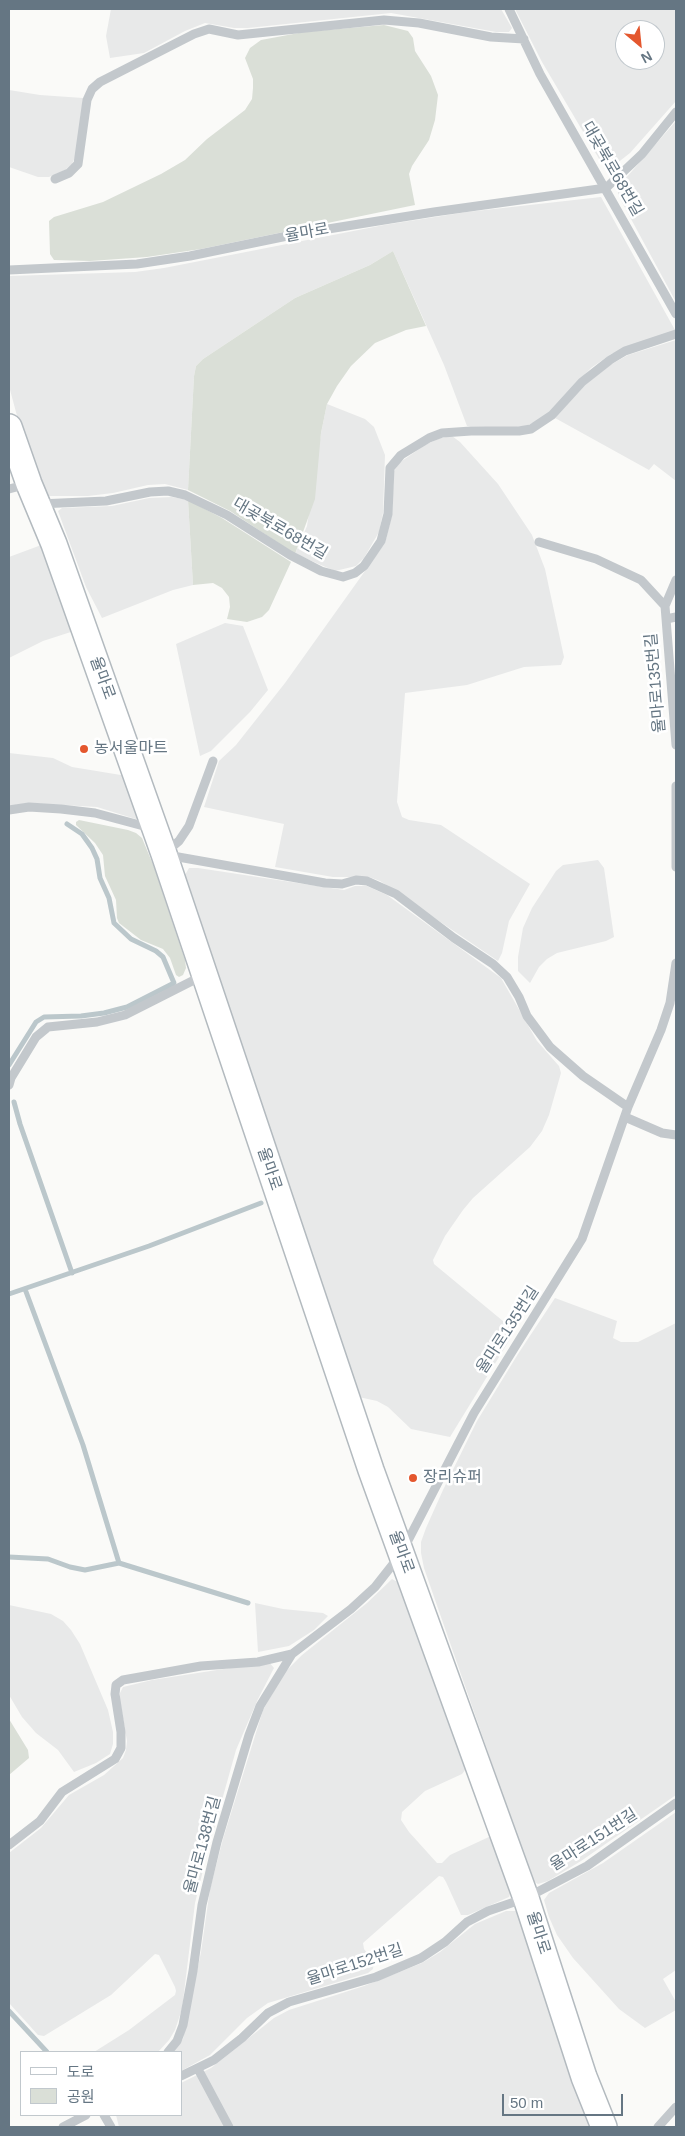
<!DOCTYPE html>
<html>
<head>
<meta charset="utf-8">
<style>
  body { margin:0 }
  #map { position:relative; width:685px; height:2136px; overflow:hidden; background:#fafaf8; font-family:Arial,"Noto Sans KR",sans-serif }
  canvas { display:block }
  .frame { position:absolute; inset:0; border:10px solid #657683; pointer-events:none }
  .legend { position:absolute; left:20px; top:2051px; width:162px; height:65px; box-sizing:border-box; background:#fff; border:1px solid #c1c8cd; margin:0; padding:6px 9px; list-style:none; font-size:15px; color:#657683 }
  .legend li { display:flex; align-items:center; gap:10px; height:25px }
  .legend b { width:25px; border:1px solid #c1c8cd }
  .north { position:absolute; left:615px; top:20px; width:50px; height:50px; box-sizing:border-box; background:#fff; border:1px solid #c1c8cd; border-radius:50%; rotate:152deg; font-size:14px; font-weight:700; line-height:20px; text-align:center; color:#657683 }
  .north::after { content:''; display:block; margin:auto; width:18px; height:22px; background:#e4572e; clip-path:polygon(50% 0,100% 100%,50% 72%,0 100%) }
  .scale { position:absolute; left:502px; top:2094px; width:121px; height:22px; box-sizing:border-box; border:2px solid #657683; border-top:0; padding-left:6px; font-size:15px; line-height:18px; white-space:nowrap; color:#657683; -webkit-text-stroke:4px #fff; paint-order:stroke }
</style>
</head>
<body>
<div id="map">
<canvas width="685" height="2136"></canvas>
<div class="frame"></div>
<ul class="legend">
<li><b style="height:6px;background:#fff"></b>도로</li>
<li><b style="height:14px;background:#dadfd7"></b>공원</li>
</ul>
<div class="north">N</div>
<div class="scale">50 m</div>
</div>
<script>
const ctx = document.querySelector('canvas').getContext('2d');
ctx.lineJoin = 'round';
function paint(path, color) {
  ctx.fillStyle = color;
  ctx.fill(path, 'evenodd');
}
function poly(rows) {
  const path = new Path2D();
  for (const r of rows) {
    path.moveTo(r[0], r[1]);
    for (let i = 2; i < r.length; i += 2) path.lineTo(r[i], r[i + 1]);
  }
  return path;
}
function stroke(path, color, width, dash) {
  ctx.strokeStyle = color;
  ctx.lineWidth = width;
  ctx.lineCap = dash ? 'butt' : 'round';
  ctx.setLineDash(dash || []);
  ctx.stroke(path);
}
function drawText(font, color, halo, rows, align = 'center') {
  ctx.font = font + ' Arial,"Noto Sans KR",sans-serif';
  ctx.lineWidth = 5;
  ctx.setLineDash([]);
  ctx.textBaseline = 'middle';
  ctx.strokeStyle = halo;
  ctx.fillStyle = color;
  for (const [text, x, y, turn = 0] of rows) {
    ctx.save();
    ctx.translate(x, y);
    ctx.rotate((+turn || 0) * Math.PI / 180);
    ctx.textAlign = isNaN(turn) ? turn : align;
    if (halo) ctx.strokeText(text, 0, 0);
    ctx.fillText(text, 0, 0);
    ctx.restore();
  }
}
const built = poly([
  [111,9,501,9,512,28,509,32,496,32,391,13,248,28,234,28,205,23,185,31,144,53,110,58,106,36],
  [515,9,676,9,676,101,630,153,616,164,605,169,542,62],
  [625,30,655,30,655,60,625,60],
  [9,90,40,95,83,98,76,155,72,164,65,170,49,177,38,177,9,167],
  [676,121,676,302,618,195,618,187],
  [601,197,675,330,611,354,591,368,547,415,535,422,526,426,507,428,467,426,444,365,393,251,370,265,295,298,203,359,196,366,194,376,188,490,165,484,148,485,113,493,88,496,45,496,28,457,9,386,9,276,135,272,164,268,384,225,467,212],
  [676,340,676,481,654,464,649,470,555,418,582,387,610,365,628,355],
  [327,404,365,419,374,427,385,455,383,513,379,532,364,558,356,566,335,571,295,554,307,526,321,433],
  [452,436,460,442,498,484,532,535,545,569,564,657,561,665,524,667,467,685,405,693,397,802,402,817,409,820,441,825,530,884,509,921,502,953,498,961,380,881,369,877,333,877,275,867,284,824,204,807,219,761,236,745,285,683,385,543,392,515,394,471,399,463,425,445,440,438],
  [172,497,188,500,193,585,173,590,102,618,86,587,58,511,62,508,112,506,149,498],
  [44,544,77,630,43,641,9,658,9,557],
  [225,623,243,626,268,690,250,712,211,751,200,756,176,644],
  [9,753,53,758,72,767,127,776,142,821,97,807,28,803,9,806],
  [598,860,604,868,614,937,606,941,557,953,547,959,539,967,530,983,518,971,518,957,523,928,532,908,556,871,563,865],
  [189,868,198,868,344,890,355,886,367,886,387,895,501,978,537,1041,559,1066,561,1073,549,1115,542,1131,530,1147,473,1198,463,1210,445,1236,433,1260,434,1264,515,1331,450,1437,411,1429,388,1407,377,1401,354,1396,310,1264,245,1053,186,886,185,875],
  [555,1298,617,1321,613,1338,621,1342,638,1342,676,1323,676,1795,581,1861,548,1881,538,1884,531,1880,520,1844,424,1568,421,1553,421,1542,426,1528,443,1490,477,1421,518,1354],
  [392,1579,403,1585,466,1769,462,1774,425,1791,402,1812,401,1820,409,1832,437,1863,442,1863,450,1855,491,1836,511,1892,509,1897,468,1915,461,1915,446,1882,443,1877,439,1876,363,1943,364,1949,374,1962,373,1969,368,1973,268,2003,247,2018,210,2055,181,2071,181,2052,172,2052,183,2039,201,1952,210,1889,223,1839,263,1710,285,1672,302,1655,367,1603],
  [255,1603,283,1609,323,1613,328,1616,314,1630,289,1646,258,1652],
  [9,1605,51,1614,63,1621,71,1630,80,1644,108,1710,113,1732,113,1744,110,1754,96,1763,74,1772,58,1750,36,1733,22,1717,9,1695],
  [269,1662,274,1668,258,1699,236,1750,208,1850,195,1903,182,2009,175,2030,169,2040,158,2052,94,2052,129,2030,175,1995,176,1991,175,1987,159,1955,155,1954,111,1995,44,2036,38,2035,9,2003,9,1853,41,1828,69,1795,104,1775,123,1758,126,1750,127,1741,120,1701,120,1693,123,1687,152,1680],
  [676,1812,676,1970,663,1979,676,2002,676,2010,645,2028,619,2009,573,1958,557,1935,549,1917,544,1900,549,1893,603,1863],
  [506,1911,516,1911,522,1920,594,2127,119,2127,116,2115,181,2115,181,2083,211,2068,274,2018,289,2010,364,1986,422,1963,440,1952,475,1924]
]);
const green = poly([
  [384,25,408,31,413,38,415,51,431,76,438,95,435,120,429,140,412,166,409,174,415,205,201,249,147,257,90,261,54,260,50,254,49,221,54,217,103,202,161,174,185,160,207,139,245,110,252,99,253,88,253,79,245,58,250,48,261,40,304,32],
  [393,251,426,326,406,330,375,343,351,366,337,386,327,404,321,433,315,499,295,554,230,511,188,490,194,376,196,366,203,359,295,298,370,265],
  [188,500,222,518,291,562,269,610,262,617,247,622,227,619,230,607,229,597,222,588,213,583,193,585],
  [79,820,128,830,136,833,142,838,154,867,185,960,186,968,183,975,179,977,176,975,170,958,163,949,141,940,119,923,117,918,116,900,105,876,103,855,95,843,76,825,76,822],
  [9,1719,28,1750,29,1758,9,1775]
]);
const stream = poly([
  [9,1065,36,1022,44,1017,81,1016,104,1013,127,1007,174,983,163,957,156,951,131,939,114,923,109,898,100,878,97,859,92,848,82,834,67,824],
  [14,1102,20,1124,72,1273],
  [9,1294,149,1246,261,1203],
  [9,1557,48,1559,70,1567,85,1570,119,1563,83,1445,25,1289],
  [119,1563,248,1603],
  [9,2011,47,2052]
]);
const lane = poly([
  [509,9,540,74,676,314],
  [55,179,69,173,78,164,87,100,92,89,100,82,194,34,209,29,238,35,384,20,419,23,491,37,524,39],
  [9,270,137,264,190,256,297,234,434,212,606,188,642,154,676,112],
  [9,489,28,484],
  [39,504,106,501,150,492,168,491,185,495,227,515,290,555,321,571,343,577,355,573,364,566,381,541,388,514,390,468,401,455,429,438,442,433,471,431,519,431,531,429,552,415,582,382,610,360,625,351,676,334],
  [539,542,596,559,641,580,665,606],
  [676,580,665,606,676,745],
  [666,619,676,617],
  [676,786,676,867],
  [9,810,29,807,61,809,95,813,151,828],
  [166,852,179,841,189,826,213,761],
  [167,855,325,883,342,884,356,880,367,881,396,894,454,938,493,964,507,977,519,997,527,1016,550,1047,583,1076,628,1107],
  [9,1085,11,1078,36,1037,48,1027,97,1022,125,1015,202,976],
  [625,1117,662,1133,676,1135],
  [9,1845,40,1821,62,1792,115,1759,121,1748,121,1732,115,1694,116,1685,123,1680,151,1675,201,1666,258,1662,292,1654,351,1609,375,1587,401,1554,474,1413,582,1239,628,1107,661,1030,670,1003,676,963],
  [168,2052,177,2041,183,2025,193,1971,202,1905,217,1842,249,1735,260,1706,292,1654],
  [198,2069,229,2127],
  [181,2076,214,2060,242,2038,268,2013,289,2002,376,1977,421,1958,445,1942,467,1922,488,1911,526,1898,587,1866,676,1803],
  [104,2115,111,2127],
  [63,2127,86,2115],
  [658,2127,676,2107]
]);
const secondary = poly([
  [9,427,29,484,54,544,164,854,371,1470,526,1898,584,2077,604,2127]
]);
const markers = [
  [84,749,5,"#e4572e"],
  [413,1478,5,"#e4572e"]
];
const streetNames = [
  ["대곶북로68번길",612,169,60],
  ["율마로",307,233,-10],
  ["대곶북로68번길",280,529,30],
  ["율마로",102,678,70],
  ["율마로135번길",656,683,-95],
  ["율마로",269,1169,71],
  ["율마로135번길",508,1330,-57],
  ["율마로",401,1552,70],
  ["율마로151번길",594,1840,-33],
  ["율마로138번길",203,1845,-75],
  ["율마로",538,1933,72],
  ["율마로152번길",355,1965,-18]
];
const poiNames = [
  ["농서울마트",94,749],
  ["장리슈퍼",423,1478]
];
paint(built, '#e8e9e9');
paint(green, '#dadfd7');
stroke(stream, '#bbc7cb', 5);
stroke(secondary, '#b3babf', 28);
stroke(lane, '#c3c8cc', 9);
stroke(secondary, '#fff', 25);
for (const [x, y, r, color] of markers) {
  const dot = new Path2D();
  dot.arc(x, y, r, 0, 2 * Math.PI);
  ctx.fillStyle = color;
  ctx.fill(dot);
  stroke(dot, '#fff', 2);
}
drawText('16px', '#657683', '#fff', streetNames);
drawText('16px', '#657683', '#fff', poiNames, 'left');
</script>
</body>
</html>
